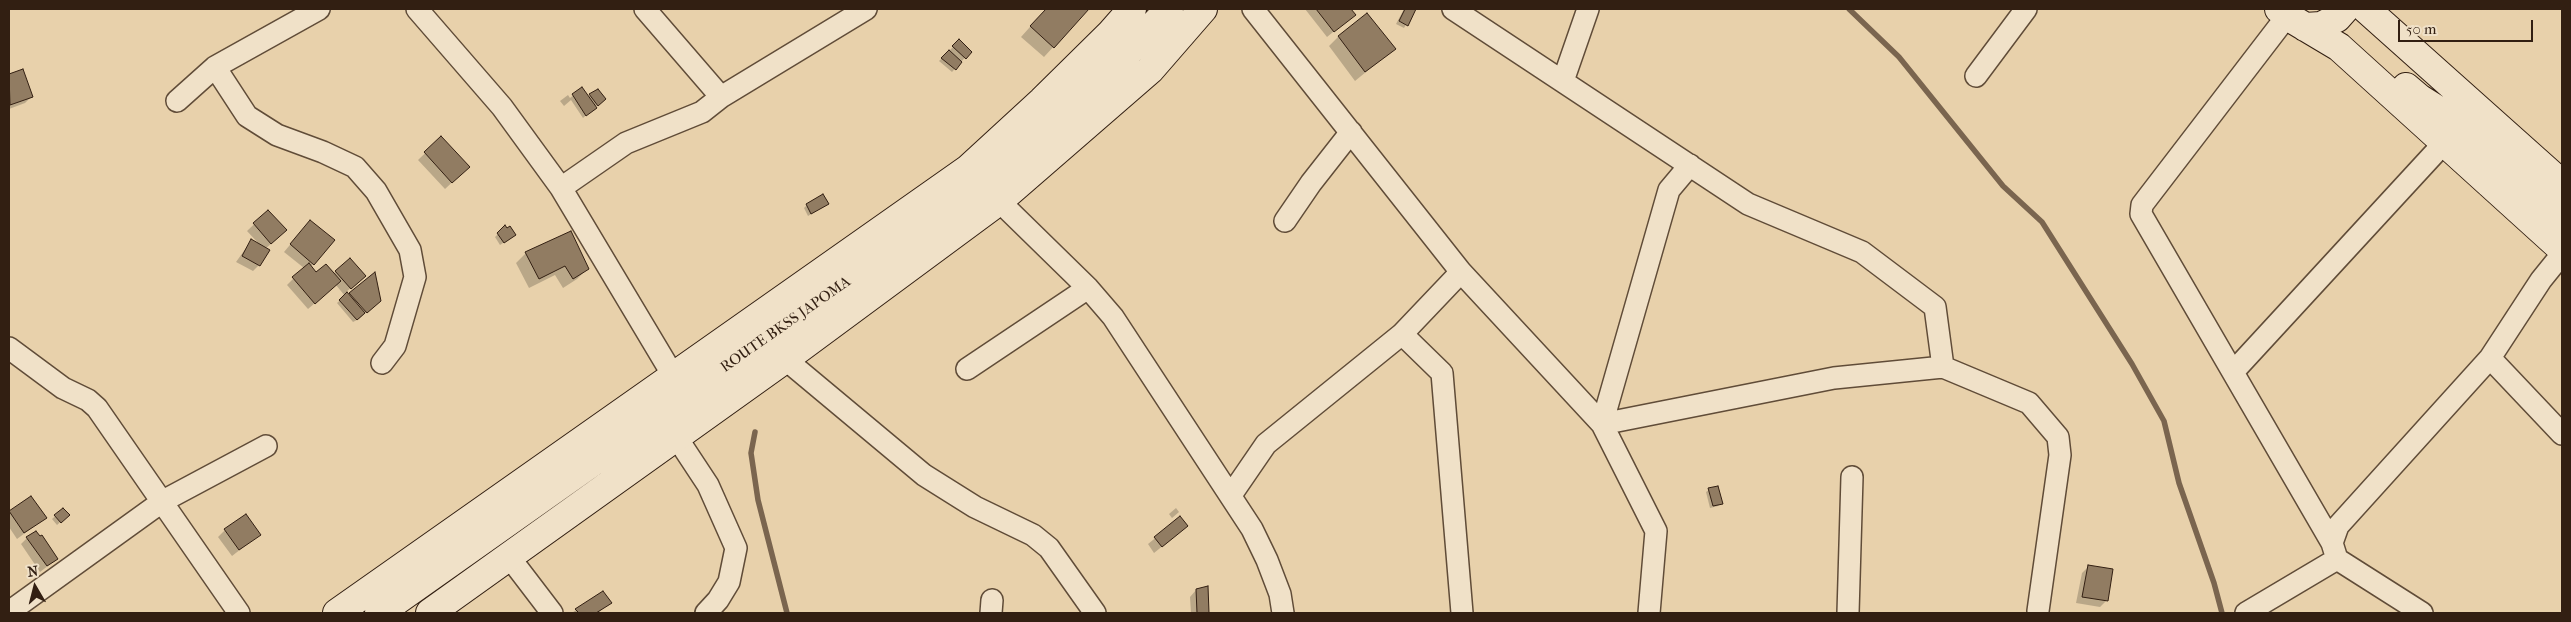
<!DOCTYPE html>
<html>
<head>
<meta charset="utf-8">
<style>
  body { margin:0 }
  #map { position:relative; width:2571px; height:622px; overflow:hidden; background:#e8d1ab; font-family:"IM FELL French Canon",serif }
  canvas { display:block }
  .frame { position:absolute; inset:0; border:10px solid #321f12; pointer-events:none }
  .north { position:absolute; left:10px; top:562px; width:50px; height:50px; -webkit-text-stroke:4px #f0e1c8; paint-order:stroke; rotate:352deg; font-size:14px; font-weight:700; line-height:20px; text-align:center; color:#321f12 }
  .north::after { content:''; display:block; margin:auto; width:18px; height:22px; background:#321f12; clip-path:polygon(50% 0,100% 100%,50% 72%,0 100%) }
  .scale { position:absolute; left:2398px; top:20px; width:135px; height:22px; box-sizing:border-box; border:2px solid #321f12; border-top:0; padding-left:6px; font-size:15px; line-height:18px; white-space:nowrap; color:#321f12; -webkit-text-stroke:4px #f0e1c8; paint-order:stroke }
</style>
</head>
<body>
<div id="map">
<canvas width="2571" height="622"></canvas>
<div class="frame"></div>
<div class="north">N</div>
<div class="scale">50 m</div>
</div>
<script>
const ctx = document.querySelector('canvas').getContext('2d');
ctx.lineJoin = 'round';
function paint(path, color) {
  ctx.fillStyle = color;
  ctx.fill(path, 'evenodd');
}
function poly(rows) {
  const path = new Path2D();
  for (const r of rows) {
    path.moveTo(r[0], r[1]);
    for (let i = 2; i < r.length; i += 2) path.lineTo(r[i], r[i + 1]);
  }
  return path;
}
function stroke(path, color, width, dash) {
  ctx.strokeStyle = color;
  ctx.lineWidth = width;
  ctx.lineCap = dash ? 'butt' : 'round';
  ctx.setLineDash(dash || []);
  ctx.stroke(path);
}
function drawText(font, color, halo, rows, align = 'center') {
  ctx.font = font + ' "IM FELL French Canon",serif';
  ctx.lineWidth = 4;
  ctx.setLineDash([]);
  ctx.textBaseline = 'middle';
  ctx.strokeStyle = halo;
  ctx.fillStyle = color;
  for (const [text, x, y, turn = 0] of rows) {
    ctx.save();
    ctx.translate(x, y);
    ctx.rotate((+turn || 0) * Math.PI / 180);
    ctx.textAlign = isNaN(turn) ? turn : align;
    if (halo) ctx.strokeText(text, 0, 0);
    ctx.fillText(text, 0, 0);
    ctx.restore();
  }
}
const shadow = poly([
  [1046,9,1088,9,1044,57,1021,37],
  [1305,9,1349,9,1354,15,1327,37],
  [1404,9,1415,9,1404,28,1396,24],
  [1338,37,1394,49,1355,81,1329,46],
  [959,41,970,52,952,72,939,61],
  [22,70,32,96,25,103,9,109,9,75],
  [582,88,588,97,590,95,604,99,583,118,571,100,564,106,560,101,568,95,570,98],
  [441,138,461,174,445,189,418,160],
  [828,204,808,216,804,208,807,205],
  [268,211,279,237,265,249,259,265,253,271,236,262,251,241,260,245,247,231],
  [505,227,515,235,500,245,495,237],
  [304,228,313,264,310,267,316,274,333,274,336,271,357,283,346,292,349,296,374,274,375,305,359,319,353,322,337,303,345,296,336,285,308,309,287,285,304,268,284,252],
  [526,253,587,269,577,279,563,288,555,275,529,288,516,263],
  [1709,490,1721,503,1718,506,1710,508,1706,492],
  [1176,508,1179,512,1172,518,1169,514],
  [63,509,68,515,57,525,52,519],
  [10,512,45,518,17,539,9,527],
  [1180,518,1180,532,1154,553,1148,544],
  [225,530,259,535,232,556,218,537],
  [27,538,57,559,40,572,21,544],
  [2089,566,2107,600,2100,607,2076,603,2082,573],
  [1207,587,1208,613,1191,613,1190,597,1196,590],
  [610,603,598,613,572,613,576,610]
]);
const stream = poly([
  [1849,9,1899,57,2003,186,2042,222,2132,364,2164,421,2179,483,2214,583,2222,613],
  [755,432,751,453,758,500,787,613]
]);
const building = poly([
  [1046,9,1089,9,1054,48,1030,26,1046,9],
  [1316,9,1351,9,1356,15,1334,32,1316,9],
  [1405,9,1416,9,1408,26,1399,21,1405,9],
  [1367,13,1396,49,1365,72,1338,36,1367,13],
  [959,39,972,52,966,59,952,46,959,39],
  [949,50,962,62,956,70,941,58,949,50],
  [23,69,33,97,10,105,9,74,23,69],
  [582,87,597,108,586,116,572,94,582,87],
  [598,89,606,99,598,106,589,94,598,89],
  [441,136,470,167,452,183,424,152,441,136],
  [823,194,829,204,811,214,806,204,823,194],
  [268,210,287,230,271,244,253,223,268,210],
  [310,220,335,240,314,265,290,244,310,220],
  [505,225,507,228,510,226,516,235,504,243,497,233,505,225],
  [571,231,589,269,573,279,565,266,539,279,525,252,571,231],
  [251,239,270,250,260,266,242,256,251,239],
  [350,258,366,276,351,289,335,271,350,258],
  [309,263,316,272,326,264,341,281,315,304,292,277,309,263],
  [375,272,381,301,367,313,349,293,375,272],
  [347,292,365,313,357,320,339,300,347,292],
  [1718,486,1723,504,1713,506,1708,488,1718,486],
  [31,496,47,518,24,533,9,511,31,496],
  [63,508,70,515,61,523,54,515,63,508],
  [246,514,261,535,239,550,224,529,246,514],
  [1180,516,1188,526,1162,547,1154,537,1180,516],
  [36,531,40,536,42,535,58,559,47,566,26,537,36,531],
  [2088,565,2113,569,2108,601,2082,597,2088,565],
  [1208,586,1209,613,1197,613,1196,589,1208,586],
  [603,591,612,603,596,613,579,613,575,609,603,591]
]);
const minor = poly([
  [417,9,502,107,561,188,674,377],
  [645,9,721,97],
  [1253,9,1461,272,1602,424,1656,531,1649,613],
  [1453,9,1748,204,1862,252,1935,307,1943,367],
  [2287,16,2142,205,2141,214,2332,543],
  [215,67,247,116,277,135,323,152,355,167,376,191,410,250,415,277,395,346,382,363],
  [1976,76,2026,9],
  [1563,81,1588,9],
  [177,101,215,67,319,9],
  [1690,165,1669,190,1602,424,1834,378,1943,367,2029,403,2058,437,2060,455,2038,611],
  [561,188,626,143,702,112,721,97,866,9],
  [999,201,1088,288,1113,317,1252,529,1267,560,1280,594,1283,613],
  [1285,221,1311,183,1351,132],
  [1402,334,1442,373,1462,613],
  [9,348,63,388,88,400,97,408,239,613],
  [2490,358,2562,434],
  [785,359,924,475,975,507,1033,535,1049,548,1095,613],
  [967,369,1088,288],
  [2233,372,2444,143],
  [677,438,708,485,736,548,729,582,718,600,706,613],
  [1231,495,1266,444,1402,334,1461,272],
  [510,558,552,613],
  [9,612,163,501,266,446],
  [991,613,992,600],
  [1848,613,1852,477],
  [2246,613,2337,559],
  [2422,613,2337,559,2332,543,2338,526,2490,358,2541,280,2562,254]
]);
const secondary = poly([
  [2279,9,2287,16,2339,47,2562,249],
  [2366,9,2562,184],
  [2305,27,2321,26,2337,18,2345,9],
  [2406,87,2419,98,2457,122,2562,217],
  [337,613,968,169,1042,101,1111,33,1132,9],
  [379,613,979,189,1043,137,1102,80,1169,9],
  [430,613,785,359,999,201,1150,70,1203,9]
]);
const streetNames = [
  ["ROUTE BKSS JAPOMA",786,325,-35]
];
paint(shadow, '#0003');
stroke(stream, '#7a654f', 5.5);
paint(building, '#917c62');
stroke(building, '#321f12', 1);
stroke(minor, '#604c38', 24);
stroke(secondary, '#321f12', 30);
stroke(minor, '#f0e1c8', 21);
stroke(secondary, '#f0e1c8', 28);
drawText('15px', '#321f12', '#f0e1c8', streetNames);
</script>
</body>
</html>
